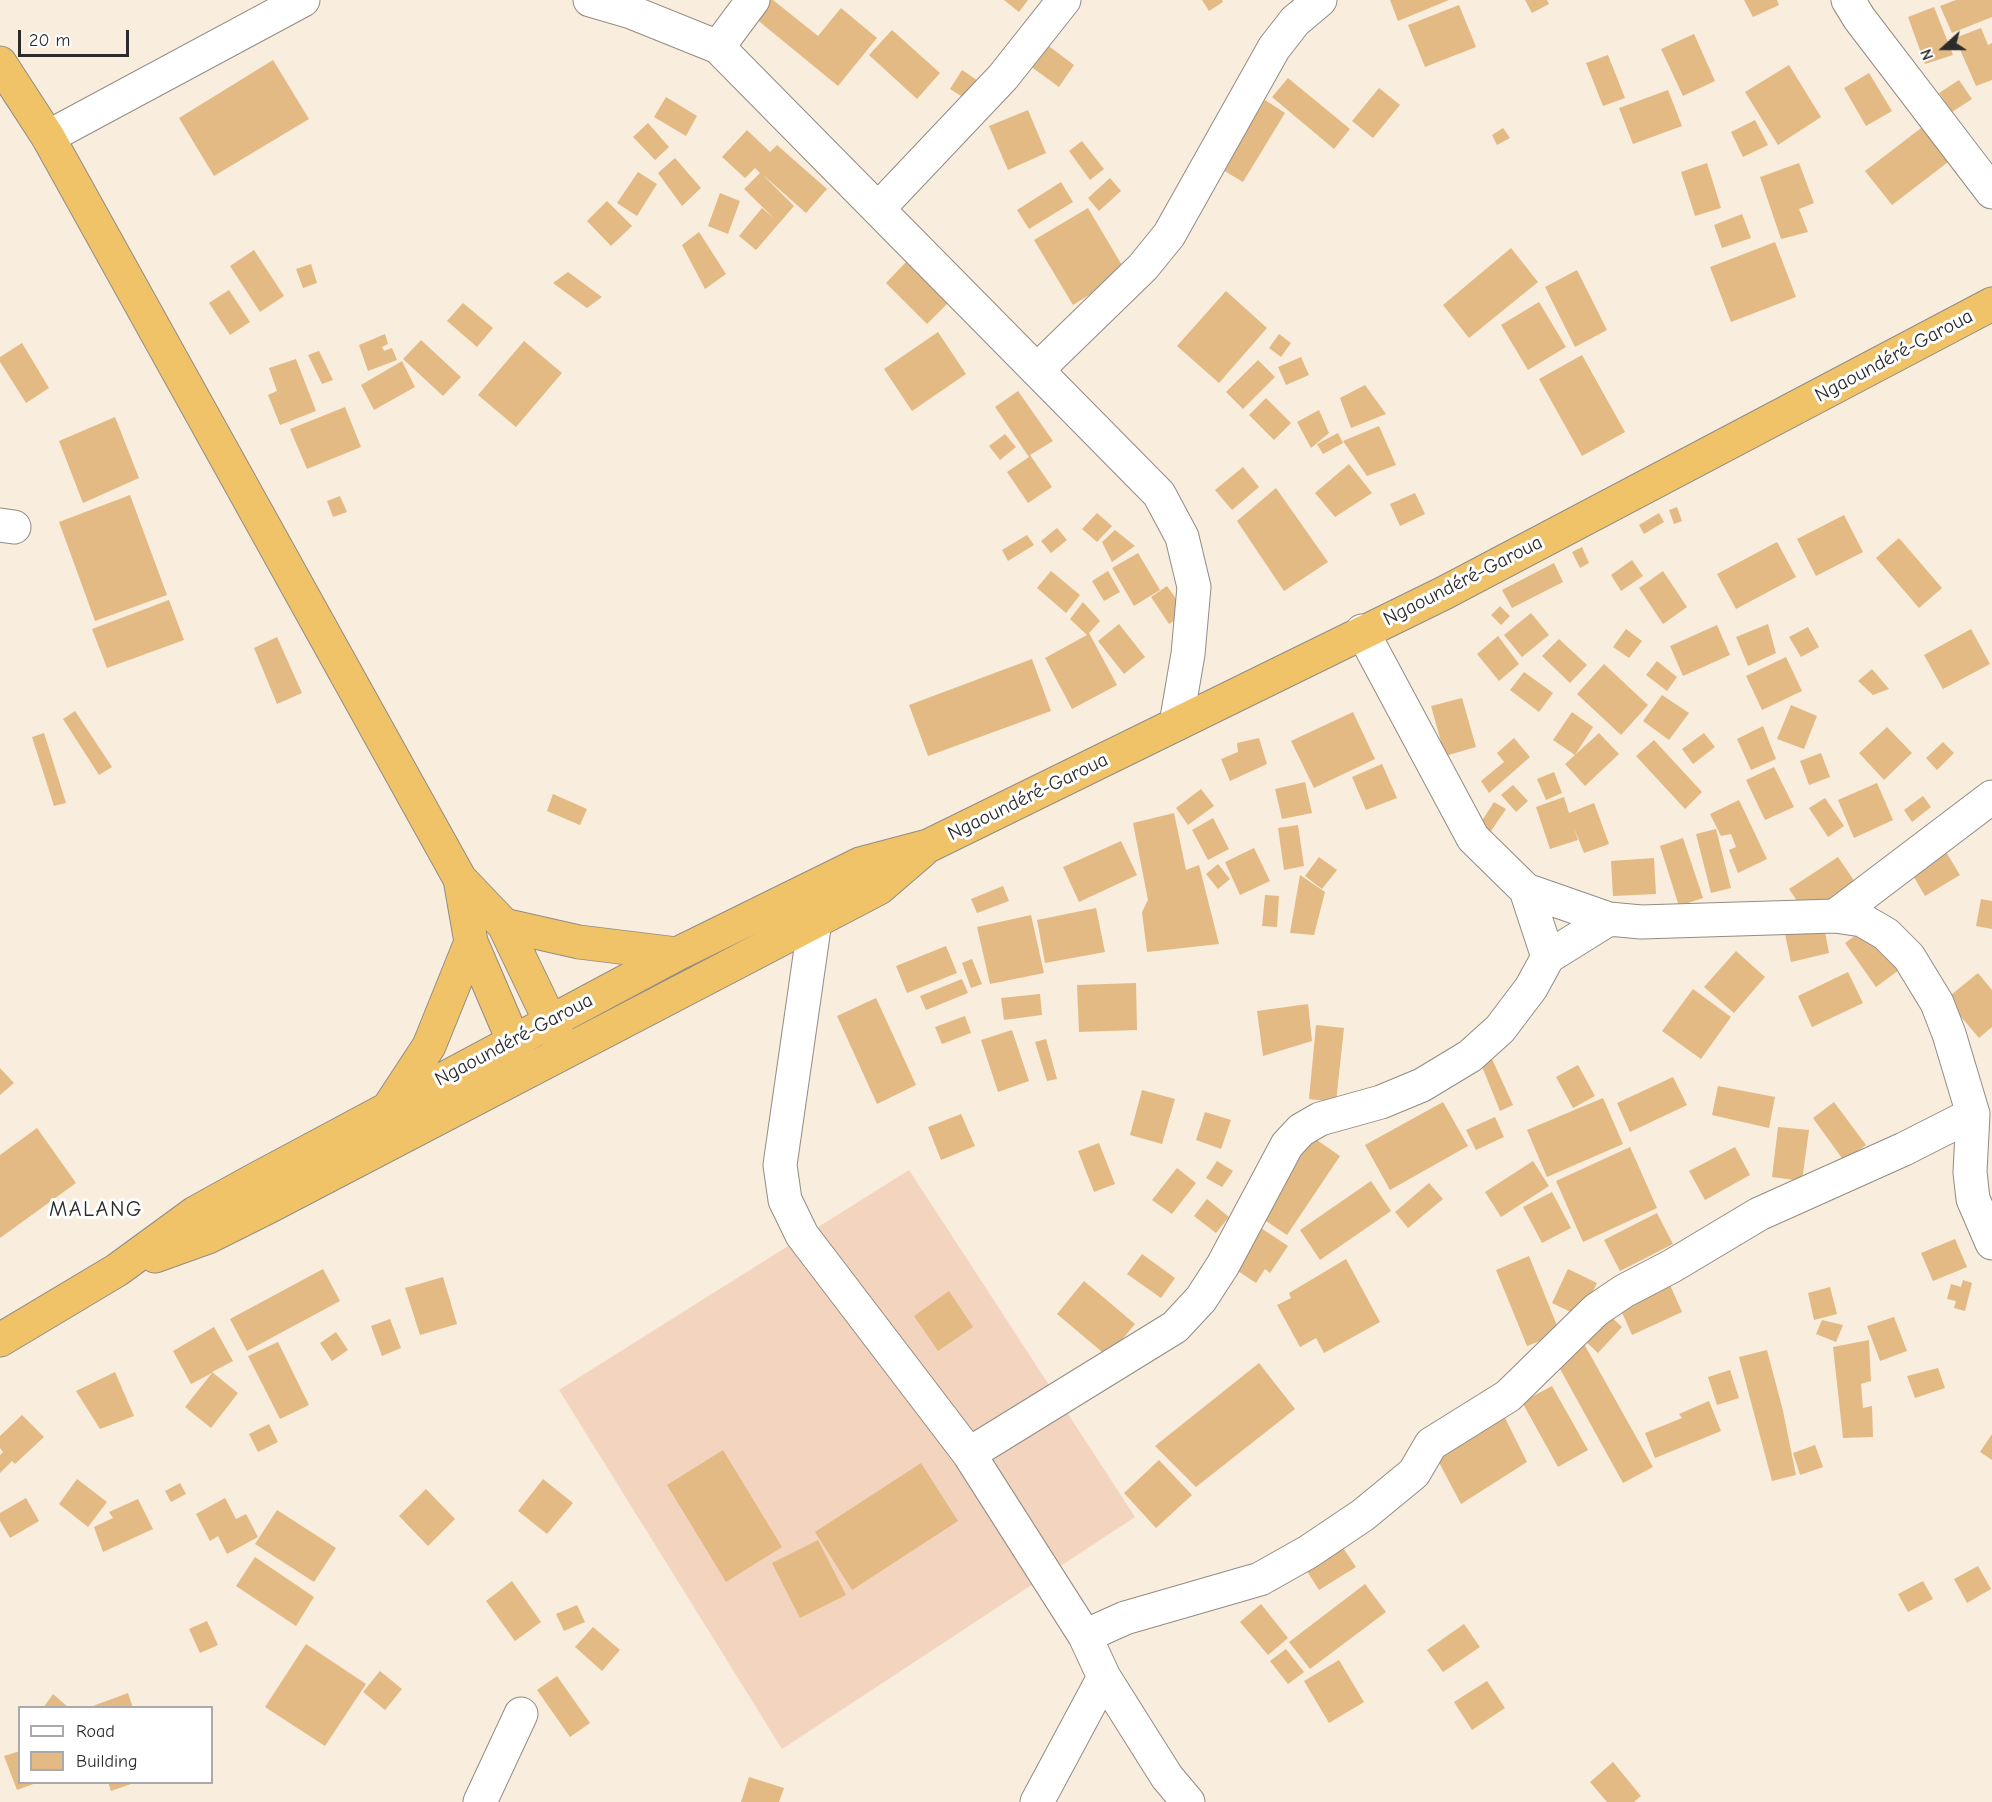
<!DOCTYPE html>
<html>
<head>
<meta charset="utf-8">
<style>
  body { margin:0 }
  #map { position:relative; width:1992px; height:1802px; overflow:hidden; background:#f9eddd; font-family:"Comic Neue",sans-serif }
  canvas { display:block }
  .legend { position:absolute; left:18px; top:1706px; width:195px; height:78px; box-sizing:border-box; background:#fff; border:2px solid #aaa; margin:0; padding:8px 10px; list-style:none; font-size:18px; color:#2b2b2b }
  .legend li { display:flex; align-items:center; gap:12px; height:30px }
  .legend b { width:30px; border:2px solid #aaa }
  .north { position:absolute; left:1914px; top:18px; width:60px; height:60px; -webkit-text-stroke:4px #fff; paint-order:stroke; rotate:249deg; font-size:16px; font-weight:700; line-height:24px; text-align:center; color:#2b2b2b }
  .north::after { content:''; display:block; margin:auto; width:21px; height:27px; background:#2b2b2b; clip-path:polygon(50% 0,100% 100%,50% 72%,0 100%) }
  .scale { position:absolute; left:18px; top:30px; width:111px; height:27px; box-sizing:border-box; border:3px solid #2b2b2b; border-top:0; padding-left:8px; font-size:18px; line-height:21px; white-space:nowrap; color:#2b2b2b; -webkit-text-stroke:4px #fff; paint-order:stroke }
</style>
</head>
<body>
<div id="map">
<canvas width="1992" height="1802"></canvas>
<ul class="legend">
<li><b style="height:8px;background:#fff"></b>Road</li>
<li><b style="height:16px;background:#e3ba84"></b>Building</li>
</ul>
<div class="north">N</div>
<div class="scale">20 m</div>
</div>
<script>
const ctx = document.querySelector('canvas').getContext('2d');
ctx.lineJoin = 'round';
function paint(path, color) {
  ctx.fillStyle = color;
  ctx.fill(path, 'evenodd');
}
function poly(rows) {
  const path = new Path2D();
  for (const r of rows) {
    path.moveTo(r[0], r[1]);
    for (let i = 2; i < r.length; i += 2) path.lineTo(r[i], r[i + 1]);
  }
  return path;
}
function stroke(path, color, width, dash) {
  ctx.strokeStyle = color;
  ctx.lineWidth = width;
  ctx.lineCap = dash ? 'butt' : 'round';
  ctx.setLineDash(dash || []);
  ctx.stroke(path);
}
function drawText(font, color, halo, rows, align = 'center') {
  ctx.font = font + ' "Comic Neue",sans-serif';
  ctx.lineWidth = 6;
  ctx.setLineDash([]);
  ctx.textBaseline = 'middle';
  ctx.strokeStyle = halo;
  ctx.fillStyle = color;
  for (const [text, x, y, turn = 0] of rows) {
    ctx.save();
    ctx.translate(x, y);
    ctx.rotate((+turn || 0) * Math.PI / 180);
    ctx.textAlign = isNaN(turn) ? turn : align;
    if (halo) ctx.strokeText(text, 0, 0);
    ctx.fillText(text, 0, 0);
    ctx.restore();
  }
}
const built = poly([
  [909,1170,1135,1517,782,1749,559,1390]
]);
const building = poly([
  [769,0,773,0,818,36,841,8,877,38,838,86,755,18],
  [1004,0,1028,0,1019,12],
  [1202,0,1222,0,1223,2,1209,11],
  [1390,0,1449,0,1398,21],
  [1525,0,1547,0,1549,4,1532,13],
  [1744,0,1777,0,1779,5,1753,17],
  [1956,0,1992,0,1992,17,1952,33,1940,6],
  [1459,5,1476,47,1425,67,1408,25],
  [1934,7,1953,55,1925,64,1908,17],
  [1981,28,1988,45,1992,43,1992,80,1976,86,1955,38],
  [892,30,940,73,917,99,869,55],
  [1694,34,1715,81,1683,96,1661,49],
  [1042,41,1074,65,1059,87,1026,63],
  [1608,55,1625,98,1603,106,1586,63],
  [273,60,309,119,214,176,179,118],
  [1789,65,1821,117,1778,145,1745,92],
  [962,70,977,80,966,99,950,89],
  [1869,73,1892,111,1866,126,1844,88],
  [1288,78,1350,129,1334,149,1272,97],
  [1959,80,1972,99,1952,112,1939,93],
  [1379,88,1400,105,1373,138,1352,121],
  [1668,90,1682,126,1633,144,1619,108],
  [666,97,697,116,686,136,654,117],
  [1265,100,1285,113,1243,182,1223,170],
  [1028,110,1046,153,1008,170,989,126],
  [1755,120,1768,145,1743,157,1731,132],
  [648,123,669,147,655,160,633,137],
  [1925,125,1952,159,1892,205,1865,171],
  [1503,128,1510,138,1497,145,1492,135],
  [747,130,770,152,777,145,827,189,806,213,762,174,794,206,756,250,739,236,762,208,775,219,744,189,760,173,755,168,745,178,722,157],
  [1082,141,1104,169,1090,180,1069,151],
  [675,158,701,188,682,206,658,173],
  [1707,163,1721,208,1695,216,1681,172],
  [1799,163,1814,203,1799,209,1808,232,1781,239,1760,177],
  [638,172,657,184,637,216,617,203],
  [1110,178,1121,191,1099,211,1088,198],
  [1061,182,1073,202,1029,229,1017,210],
  [720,193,740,201,728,234,708,226],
  [607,201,632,226,611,246,587,221],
  [1088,208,1126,272,1073,305,1034,240],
  [1742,214,1751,238,1722,248,1714,225],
  [699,232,726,274,705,289,682,245],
  [1775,242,1796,297,1731,322,1710,267],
  [1511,248,1538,282,1469,338,1443,305],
  [254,250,284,296,260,312,230,266],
  [907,261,949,302,927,324,886,283],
  [311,264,317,283,303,288,296,269],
  [1577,270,1607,330,1575,347,1545,287],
  [568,272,602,297,587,308,553,283],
  [229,290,250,322,230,335,209,303],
  [1226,291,1267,328,1219,383,1177,346],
  [1539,302,1566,347,1528,370,1501,325],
  [463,303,493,328,477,347,447,321],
  [938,332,966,374,912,411,884,369],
  [385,334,388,344,382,347,384,351,392,348,397,360,368,371,359,345],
  [1279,334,1291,343,1281,357,1269,348],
  [421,340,461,377,443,396,403,359],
  [524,341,562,373,516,427,478,395],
  [22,343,49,388,26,403,0,362,0,357],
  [319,351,333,380,322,384,308,355],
  [1582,355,1625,432,1582,456,1539,379],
  [1301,357,1309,375,1286,385,1278,367],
  [296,359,316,411,280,425,268,395,277,391,269,368],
  [1258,360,1275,377,1243,409,1226,392],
  [402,361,415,387,374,410,361,385],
  [1365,385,1386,414,1351,428,1340,398],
  [1018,391,1053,441,1030,455,1052,487,1028,503,1007,472,1029,457,995,407],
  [1266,398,1291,423,1274,440,1249,415],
  [345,407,361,447,307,469,290,429],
  [1319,410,1329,433,1311,448,1297,422],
  [115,417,139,478,83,503,59,441],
  [1379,426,1396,465,1367,476,1343,441],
  [1338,433,1343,443,1323,454,1317,444],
  [1005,434,1016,447,1000,460,989,446],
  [1349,464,1372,493,1335,517,1315,493],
  [1243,467,1259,487,1232,510,1215,490],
  [1276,488,1328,562,1284,591,1237,521],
  [1415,493,1425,514,1400,526,1390,504],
  [130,495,167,595,95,621,59,522],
  [340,496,347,512,333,517,327,501],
  [1677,507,1682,521,1674,524,1669,510],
  [1097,513,1112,526,1097,542,1082,529],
  [1659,513,1664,522,1644,534,1639,525],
  [1844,515,1863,552,1816,576,1797,539],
  [1057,528,1067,540,1051,553,1041,541],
  [1115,530,1135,546,1112,562,1102,542],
  [1027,535,1034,545,1008,561,1002,550],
  [1899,538,1942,588,1919,608,1876,558],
  [1777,542,1796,577,1736,609,1717,574],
  [1582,547,1589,563,1580,568,1572,552],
  [1138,553,1160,590,1134,606,1112,568],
  [1632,560,1643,576,1621,591,1611,575],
  [1554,563,1563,582,1512,608,1502,590],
  [1051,571,1080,595,1066,613,1037,588],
  [1108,571,1120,592,1104,601,1092,581],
  [1663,571,1687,607,1663,624,1639,588],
  [1167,586,1186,613,1169,624,1151,597],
  [169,600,184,640,107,668,92,629],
  [1083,602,1100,621,1089,633,1117,685,1072,709,1045,658,1087,635,1070,619],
  [1500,606,1510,616,1501,625,1491,615],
  [1531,613,1549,635,1522,657,1504,635],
  [1119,624,1145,657,1124,674,1098,641],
  [1768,624,1776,653,1748,666,1736,637],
  [1717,625,1730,655,1683,676,1670,646],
  [1808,627,1819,647,1801,657,1789,637],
  [1626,629,1642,641,1629,658,1613,647],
  [1971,629,1990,664,1943,689,1924,655],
  [1498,636,1519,664,1499,681,1477,654],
  [277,637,302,693,277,704,254,648],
  [1559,639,1587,665,1570,683,1542,656],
  [1786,657,1802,691,1762,710,1746,676],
  [1032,659,1051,711,928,756,909,705],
  [1657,661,1677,677,1667,691,1646,675],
  [1604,664,1648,705,1621,735,1577,694],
  [1872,669,1889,689,1873,695,1858,681],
  [1524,672,1553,693,1539,712,1510,690],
  [1662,695,1689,713,1669,740,1643,721],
  [1462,698,1476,747,1445,756,1431,706],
  [1791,705,1817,716,1804,749,1777,739],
  [75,711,112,767,99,775,63,719],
  [1353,712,1375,759,1314,788,1291,741],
  [1572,712,1593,727,1575,755,1553,740],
  [1763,726,1776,759,1751,770,1737,739],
  [1887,727,1912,753,1884,780,1859,753],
  [44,733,66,803,54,806,32,737],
  [1599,733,1619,754,1585,786,1565,764],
  [1704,733,1715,747,1693,764,1682,749],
  [1259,738,1267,764,1230,781,1221,759,1238,752,1237,743],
  [1514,738,1530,757,1489,793,1481,781,1504,762,1497,753],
  [1654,740,1702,792,1685,809,1636,756],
  [1943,742,1954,753,1937,770,1926,758],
  [1821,753,1830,777,1809,785,1800,761],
  [1382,764,1397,798,1366,810,1352,777],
  [1774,767,1794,807,1765,820,1746,780],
  [1554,772,1562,793,1546,800,1537,779],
  [1305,782,1312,813,1282,819,1275,789],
  [1877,783,1893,820,1854,838,1838,800],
  [1513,785,1528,801,1516,812,1501,795],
  [1201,789,1214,806,1188,825,1176,808],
  [553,794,587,809,580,825,547,811],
  [1923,796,1931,807,1912,822,1904,810],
  [1564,797,1569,813,1594,803,1609,844,1584,853,1574,828,1578,840,1550,849,1536,807],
  [1825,798,1844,826,1828,837,1809,808],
  [1739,800,1767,859,1738,873,1729,850,1736,847,1731,834,1721,836,1710,814],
  [1494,802,1506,809,1489,834,1478,827],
  [1174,813,1186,870,1199,865,1219,944,1147,952,1142,912,1148,900,1133,823],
  [1213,818,1229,849,1208,860,1192,830],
  [1298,825,1304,866,1284,870,1278,828],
  [1716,829,1731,888,1711,893,1696,834],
  [1683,838,1703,898,1679,906,1660,846],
  [1121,841,1137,875,1079,902,1063,867],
  [1943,847,1960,875,1925,896,1908,867],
  [1254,848,1270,881,1240,895,1225,862],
  [1319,857,1337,870,1322,889,1305,876],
  [1838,857,1855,882,1806,914,1789,889],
  [1654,858,1656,894,1613,896,1611,861],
  [1218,864,1230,879,1218,889,1206,874],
  [1300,875,1325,892,1314,935,1290,933],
  [1003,886,1009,901,977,913,971,899],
  [1265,895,1279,896,1277,927,1262,926],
  [1981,899,1992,901,1992,929,1976,926],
  [1096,908,1105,952,1045,963,1037,920],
  [1031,915,1044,973,990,984,977,927],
  [1824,926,1829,953,1791,962,1785,934],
  [1867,927,1899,970,1876,987,1845,943],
  [946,946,957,973,907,993,896,966],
  [1736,951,1765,977,1734,1013,1704,987],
  [972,959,982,984,971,988,962,963],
  [1848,972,1863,1003,1812,1027,1798,996],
  [1978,973,1992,990,1992,1027,1979,1038,1946,999],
  [962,979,968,993,926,1010,920,996],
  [1136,983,1137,1030,1079,1032,1077,985],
  [1693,989,1731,1017,1701,1059,1662,1031],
  [1040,994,1042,1015,1004,1020,1001,998],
  [876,998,916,1085,877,1104,837,1016],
  [1308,1004,1312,1041,1263,1056,1257,1011],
  [965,1016,971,1033,942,1044,935,1027],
  [1316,1025,1344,1028,1336,1102,1309,1099],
  [1012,1030,1029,1081,998,1092,981,1040],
  [1046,1039,1057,1079,1047,1081,1035,1042],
  [1492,1059,1513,1105,1500,1111,1481,1064],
  [1578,1065,1595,1096,1573,1108,1556,1077],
  [0,1068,14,1083,0,1095],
  [1673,1077,1687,1105,1630,1132,1617,1103],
  [1718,1086,1775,1097,1769,1128,1712,1115],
  [1142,1090,1175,1099,1162,1144,1130,1135],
  [1603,1098,1623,1144,1547,1177,1527,1130],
  [1443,1102,1468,1146,1390,1190,1365,1145],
  [1834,1102,1866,1145,1844,1161,1813,1118],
  [1205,1112,1231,1120,1221,1149,1196,1140],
  [961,1114,975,1146,941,1160,928,1127],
  [1495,1117,1504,1137,1476,1150,1466,1130],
  [1778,1127,1809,1130,1802,1181,1772,1177],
  [37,1128,76,1183,0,1238,0,1155],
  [1311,1136,1340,1156,1287,1235,1257,1215],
  [1099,1143,1115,1184,1094,1192,1078,1151],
  [1630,1147,1657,1208,1583,1242,1556,1181],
  [1735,1147,1750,1175,1705,1200,1689,1171],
  [1217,1161,1233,1171,1222,1187,1206,1178],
  [1533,1161,1549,1186,1501,1217,1485,1192],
  [1177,1168,1196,1183,1172,1214,1152,1200],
  [1371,1181,1391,1211,1320,1260,1300,1230],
  [1429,1183,1443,1199,1408,1228,1395,1212],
  [1552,1192,1571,1228,1542,1243,1523,1207],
  [1207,1199,1229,1217,1216,1233,1194,1216],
  [1657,1213,1673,1244,1620,1271,1604,1240],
  [1261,1228,1288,1246,1270,1273,1265,1269,1256,1283,1235,1269],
  [1955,1239,1967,1267,1933,1281,1921,1253],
  [1142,1254,1175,1278,1161,1298,1127,1274],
  [1529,1256,1560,1333,1527,1346,1496,1270],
  [1346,1259,1380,1322,1324,1353,1316,1338,1300,1347,1277,1305,1291,1298,1289,1293],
  [323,1269,340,1301,247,1351,230,1319],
  [1568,1269,1597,1283,1581,1317,1552,1303],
  [443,1277,457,1324,420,1335,405,1288],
  [1963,1280,1972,1283,1965,1311,1954,1308,1956,1301,1947,1299,1951,1284,1961,1287],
  [1084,1281,1135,1324,1108,1357,1057,1314],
  [1670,1285,1682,1312,1632,1335,1620,1308],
  [1830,1287,1837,1314,1814,1320,1808,1293],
  [949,1291,973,1327,938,1351,914,1316],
  [1607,1313,1622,1327,1598,1353,1583,1339],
  [1894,1317,1907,1351,1880,1361,1867,1326],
  [390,1319,401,1348,382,1356,371,1326],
  [1822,1320,1843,1325,1836,1342,1816,1334],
  [214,1327,233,1361,212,1372,238,1393,211,1428,185,1407,212,1373,191,1384,173,1351],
  [336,1332,348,1350,332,1361,320,1343],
  [1869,1340,1871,1381,1861,1384,1863,1408,1872,1406,1873,1437,1843,1438,1833,1347],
  [278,1342,309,1405,280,1419,248,1356],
  [1583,1342,1653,1467,1623,1483,1554,1358],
  [1767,1350,1783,1411,1796,1475,1772,1481,1739,1357],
  [1259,1363,1295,1409,1196,1487,1155,1446],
  [1938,1368,1945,1388,1915,1398,1907,1376],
  [1730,1370,1739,1398,1717,1405,1708,1377],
  [115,1372,134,1416,100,1429,76,1391],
  [1552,1386,1588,1450,1558,1467,1522,1402],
  [1709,1401,1721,1431,1655,1458,1645,1433,1682,1418,1679,1414],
  [1503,1414,1527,1462,1461,1504,1434,1453],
  [22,1415,44,1437,15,1464,12,1461,0,1473,0,1455,3,1452,0,1448,0,1436],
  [269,1424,278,1442,258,1452,249,1434],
  [1992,1434,1992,1460,1980,1452],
  [1815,1445,1823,1467,1800,1475,1793,1453],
  [723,1450,782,1547,726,1582,667,1485],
  [1159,1460,1192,1495,1156,1528,1124,1493],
  [921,1463,958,1521,852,1590,815,1532],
  [77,1479,107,1502,88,1527,59,1504],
  [543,1479,573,1503,547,1534,518,1511],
  [180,1483,186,1494,171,1502,165,1491],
  [426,1489,455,1519,428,1546,399,1516],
  [26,1498,39,1521,10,1538,0,1521,0,1513],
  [225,1498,236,1519,246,1514,258,1537,227,1554,218,1536,210,1541,196,1514],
  [138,1499,153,1529,103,1552,94,1527,113,1518,109,1512],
  [277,1510,336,1548,314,1582,255,1544],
  [818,1540,846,1595,800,1618,772,1563],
  [1341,1545,1356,1567,1319,1590,1305,1568],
  [255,1557,314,1597,296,1626,236,1586],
  [1978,1566,1991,1589,1967,1603,1954,1579],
  [512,1581,541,1622,515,1641,486,1601],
  [1923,1581,1933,1599,1908,1612,1898,1594],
  [1365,1584,1386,1612,1310,1669,1289,1642],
  [1261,1604,1288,1638,1268,1655,1240,1622],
  [577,1605,585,1622,564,1631,556,1614],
  [207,1621,218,1645,200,1653,189,1629],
  [1464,1624,1480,1647,1443,1672,1427,1650],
  [593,1627,620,1650,602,1671,575,1647],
  [306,1644,366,1684,325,1746,265,1707],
  [1286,1649,1304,1672,1288,1684,1270,1661],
  [1339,1660,1364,1702,1329,1723,1304,1681],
  [380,1671,402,1689,385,1710,363,1692],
  [557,1676,590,1723,570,1737,537,1690],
  [1487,1681,1505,1708,1472,1730,1454,1702],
  [128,1693,133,1708,90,1708,90,1707],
  [53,1694,69,1708,43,1708],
  [20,1751,20,1782,36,1783,17,1790,4,1756],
  [1613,1762,1641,1796,1634,1802,1607,1802,1590,1782],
  [749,1777,784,1788,779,1802,741,1802],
  [108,1782,134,1782,134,1783,111,1791]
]);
const street = poly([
  [590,0,631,12,718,47,1159,494,1182,537,1194,587,1188,654,1176,724],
  [1848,0,1859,18,1992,192],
  [718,47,753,0],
  [48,137,303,0],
  [878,209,1003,77,1064,0],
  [1037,370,1143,267,1169,235,1274,48,1295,21,1320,0],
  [0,525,14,527],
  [1362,631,1473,838,1526,890,1609,919,1641,922,1835,916,1862,920,1886,934,1909,957,1937,1003,1949,1034,1973,1114,1970,1172,1973,1199,1992,1243],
  [1526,890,1548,957],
  [1835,916,1992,797],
  [815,921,780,1165,785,1200,802,1235,969,1454,1085,1636,1104,1677,1167,1777,1188,1802],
  [969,1454,1175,1327,1201,1299,1223,1265,1287,1145,1301,1130,1320,1119,1381,1102,1422,1085,1470,1056,1500,1029,1531,988,1548,957,1609,919],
  [1085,1636,1125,1618,1260,1579,1308,1552,1363,1515,1414,1473,1431,1444,1508,1396,1596,1310,1624,1291,1672,1266,1759,1214,1904,1149,1973,1114],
  [480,1802,521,1714],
  [1037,1802,1104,1677]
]);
const highway = poly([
  [0,63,48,137,460,879,504,925,565,1052],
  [460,879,471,942,522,1061],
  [504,925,579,942,677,954],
  [391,1104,429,1046,471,942],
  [155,1256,208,1237,268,1207,879,888,922,851],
  [0,1340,117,1270,195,1213,251,1182,677,954,860,864,928,846,1444,593,1992,304]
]);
const streetNames = [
  ["Ngaoundéré-Garoua",1894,356,-28],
  ["Ngaoundéré-Garoua",1463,581,-27],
  ["Ngaoundéré-Garoua",1028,797,-26],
  ["Ngaoundéré-Garoua",514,1040,-28]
];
const quarterNames = [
  ["MALANG",96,1210]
];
paint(built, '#f3d4be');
paint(building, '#e3ba84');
stroke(street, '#928c84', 35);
stroke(highway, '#928c84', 35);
stroke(street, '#fff', 33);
stroke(highway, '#f1c369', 33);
drawText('20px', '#2b2b2b', '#fff', streetNames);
ctx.letterSpacing = '1.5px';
drawText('22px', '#2b2b2b', '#fff', quarterNames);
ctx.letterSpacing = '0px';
</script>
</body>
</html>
